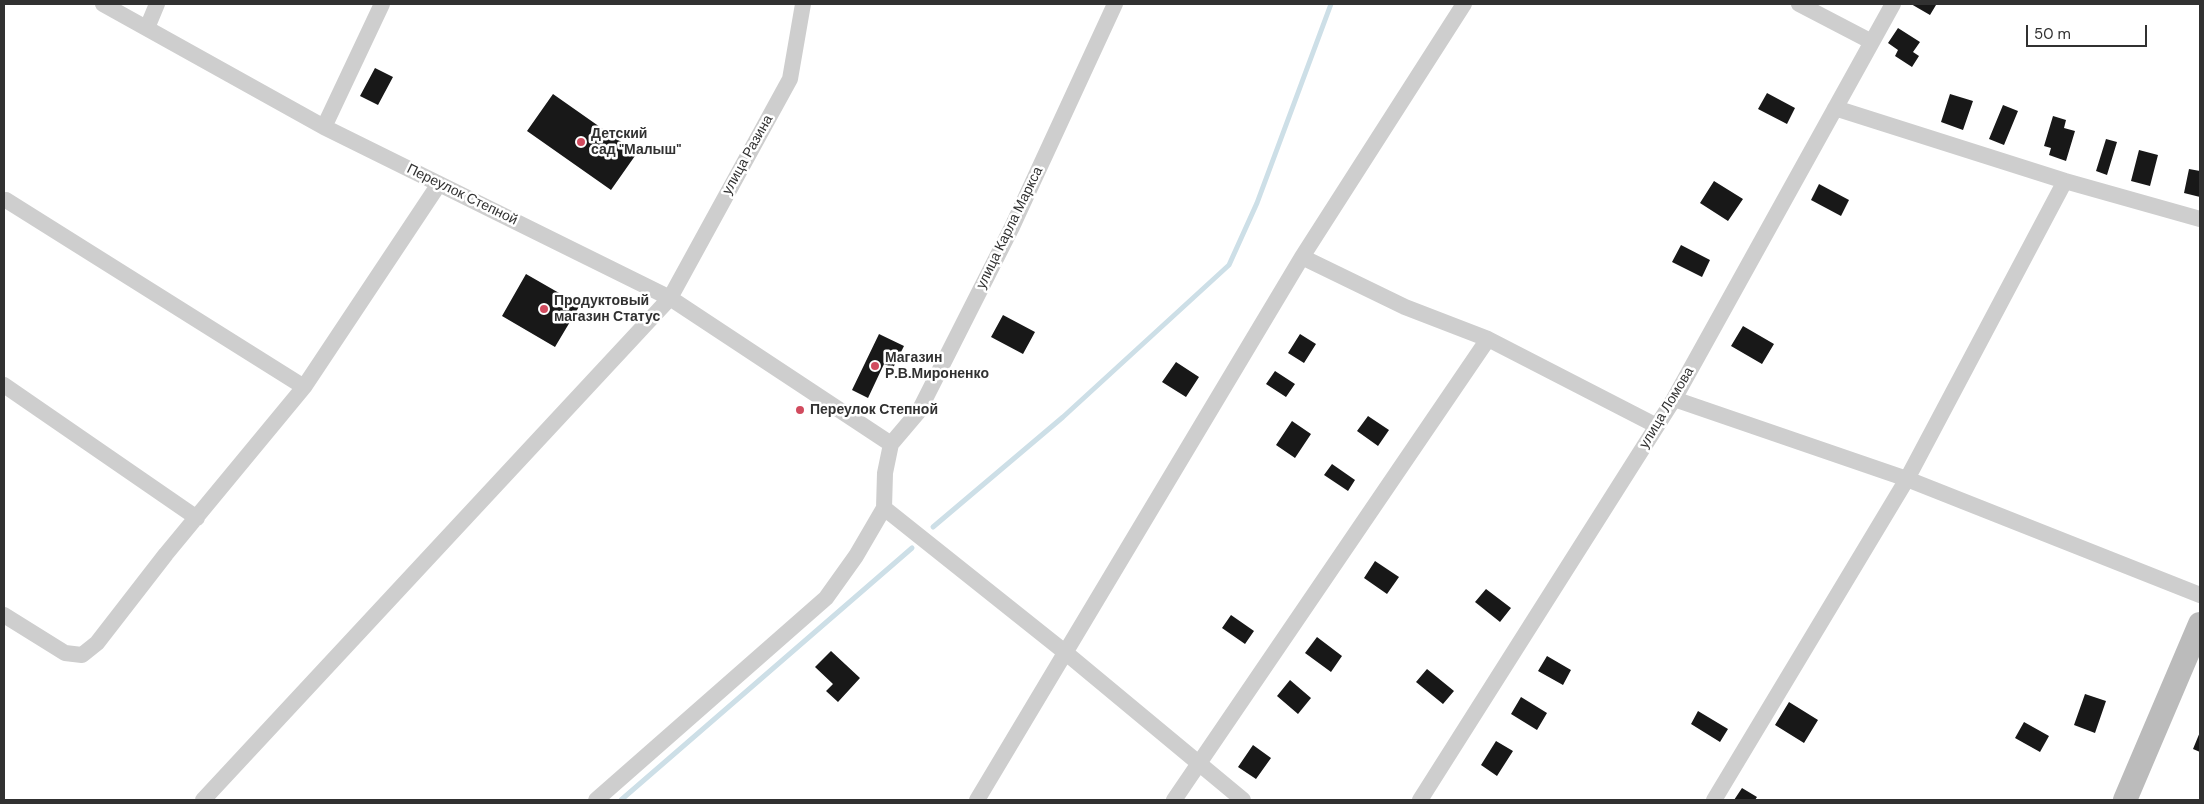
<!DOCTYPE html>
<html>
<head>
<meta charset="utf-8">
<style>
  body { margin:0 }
  #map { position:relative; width:2204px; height:804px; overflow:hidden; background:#fff; font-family:"DM Sans",sans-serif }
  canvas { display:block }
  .frame { position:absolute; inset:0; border:5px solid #313131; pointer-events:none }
  .scale { position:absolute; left:2026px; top:25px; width:121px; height:22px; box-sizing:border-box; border:2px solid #313131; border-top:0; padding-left:6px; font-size:15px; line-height:18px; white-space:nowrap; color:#313131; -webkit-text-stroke:4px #fff; paint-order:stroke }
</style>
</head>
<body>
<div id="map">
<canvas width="2204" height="804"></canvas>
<div class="frame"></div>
<div class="scale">50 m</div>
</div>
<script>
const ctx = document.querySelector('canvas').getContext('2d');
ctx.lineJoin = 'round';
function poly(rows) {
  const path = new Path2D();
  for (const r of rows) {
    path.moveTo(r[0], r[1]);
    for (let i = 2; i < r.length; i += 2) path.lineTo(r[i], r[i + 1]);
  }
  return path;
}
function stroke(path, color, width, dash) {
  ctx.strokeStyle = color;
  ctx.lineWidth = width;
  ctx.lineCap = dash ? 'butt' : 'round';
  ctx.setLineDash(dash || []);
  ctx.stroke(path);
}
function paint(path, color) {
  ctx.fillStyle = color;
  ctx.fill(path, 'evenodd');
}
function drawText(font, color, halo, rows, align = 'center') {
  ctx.font = font + ' "DM Sans",sans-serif';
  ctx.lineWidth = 5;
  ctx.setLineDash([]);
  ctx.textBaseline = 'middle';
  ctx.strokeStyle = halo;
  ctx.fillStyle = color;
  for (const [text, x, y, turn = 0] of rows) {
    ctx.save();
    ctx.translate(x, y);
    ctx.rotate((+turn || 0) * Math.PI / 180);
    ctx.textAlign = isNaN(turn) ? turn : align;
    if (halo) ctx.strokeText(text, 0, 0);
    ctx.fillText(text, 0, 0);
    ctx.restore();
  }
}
const stream = poly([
  [933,527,1063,417,1229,265,1257,203,1331,4],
  [621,800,912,548]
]);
const building = poly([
  [1911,4,1935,4,1936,5,1930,15],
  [1898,28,1920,42,1913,52,1919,56,1912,67,1895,56,1898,50,1888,43],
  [375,68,393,77,378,105,360,96],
  [1767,93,1795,108,1787,124,1758,109],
  [553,94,637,153,611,190,527,131],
  [1950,94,1973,101,1963,130,1941,122],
  [2003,105,2018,111,2004,145,1989,139],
  [2053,116,2066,120,2064,128,2075,131,2066,161,2049,155,2051,148,2044,146],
  [2106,139,2117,142,2107,175,2096,171],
  [2139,150,2158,155,2150,186,2131,181],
  [2189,169,2200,171,2200,197,2184,193],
  [1714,181,1743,199,1728,221,1700,203],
  [1819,184,1849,200,1841,216,1811,200],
  [1681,245,1710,260,1702,277,1672,262],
  [526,274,580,305,555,347,502,316],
  [1003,315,1035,332,1023,354,991,337],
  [1743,326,1774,344,1762,364,1731,346],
  [879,334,904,346,893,368,884,364,868,398,852,390],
  [1300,334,1316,344,1304,363,1288,353],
  [1176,362,1199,377,1186,397,1162,382],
  [1275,371,1295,384,1286,397,1266,384],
  [1368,416,1389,430,1378,446,1357,431],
  [1292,421,1311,434,1295,458,1276,445],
  [1332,464,1355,480,1348,491,1324,475],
  [1375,561,1399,577,1387,594,1364,578],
  [1486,589,1511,608,1500,622,1475,602],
  [1231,615,1254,631,1245,644,1222,628],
  [1317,637,1342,656,1331,672,1305,653],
  [831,651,860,678,838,702,826,691,833,684,815,667],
  [1547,656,1571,670,1563,685,1538,671],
  [1427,669,1454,691,1443,704,1416,682],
  [1290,680,1311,698,1298,714,1277,696],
  [2085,694,2106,701,2095,733,2074,725],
  [1521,697,1547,713,1537,730,1511,714],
  [1789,702,1818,720,1804,743,1775,725],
  [1698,711,1728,729,1720,742,1691,724],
  [2024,722,2049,736,2040,752,2015,738],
  [2200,732,2200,752,2193,749],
  [1496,741,1513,751,1497,776,1481,765],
  [1253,745,1271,758,1256,779,1238,767],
  [1742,788,1757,797,1755,800,1734,800]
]);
const street = poly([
  [103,4,324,127,670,298,891,444],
  [1799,4,1872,42],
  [147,28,157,4],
  [1835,108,2065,181,2200,219],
  [324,127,382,4],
  [6,200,304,387],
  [1302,257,1405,307,1488,339,1657,426],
  [4,385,197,518],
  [1674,399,1907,479,2200,595],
  [884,508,1066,653,1243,800],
  [4,615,65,653,82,655,97,643,166,554,304,387,439,184],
  [203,800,670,298,790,79,803,4],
  [596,800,826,598,856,556,884,508,885,473,891,444,919,411,1012,227,1115,4],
  [977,800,1302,257,1464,4],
  [1174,800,1488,339],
  [1420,800,1674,399,1893,4],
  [1714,800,1907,479,2065,181]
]);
const secondary = poly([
  [2125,800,2200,624]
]);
const markers = [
  [581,142,5,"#d14b5e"],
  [544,309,5,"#d14b5e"],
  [875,366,5,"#d14b5e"],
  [800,410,5,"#d14b5e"]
];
const poiNames = [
  ["Детский",591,134],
  ["сад \"Малыш\"",591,150],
  ["Продуктовый",554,301],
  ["магазин Статус",554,317],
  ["Магазин",885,358],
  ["Р.В.Мироненко",885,374],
  ["Переулок Степной",810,410]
];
const streetNames = [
  ["улица Разина",748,155,-61],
  ["Переулок Степной",462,195,26],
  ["улица Карла Маркса",1010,228,-64],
  ["улица Ломова",1667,408,-59]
];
stroke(stream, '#cddfe7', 5);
paint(building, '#181818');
stroke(street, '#cecece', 16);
stroke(secondary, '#bbb', 24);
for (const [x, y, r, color] of markers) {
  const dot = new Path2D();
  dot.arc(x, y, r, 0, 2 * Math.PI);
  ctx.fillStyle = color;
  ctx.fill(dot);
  stroke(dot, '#fff', 2);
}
drawText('bold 14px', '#313131', '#fff', poiNames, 'left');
drawText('14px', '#313131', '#fff', streetNames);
</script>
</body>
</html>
